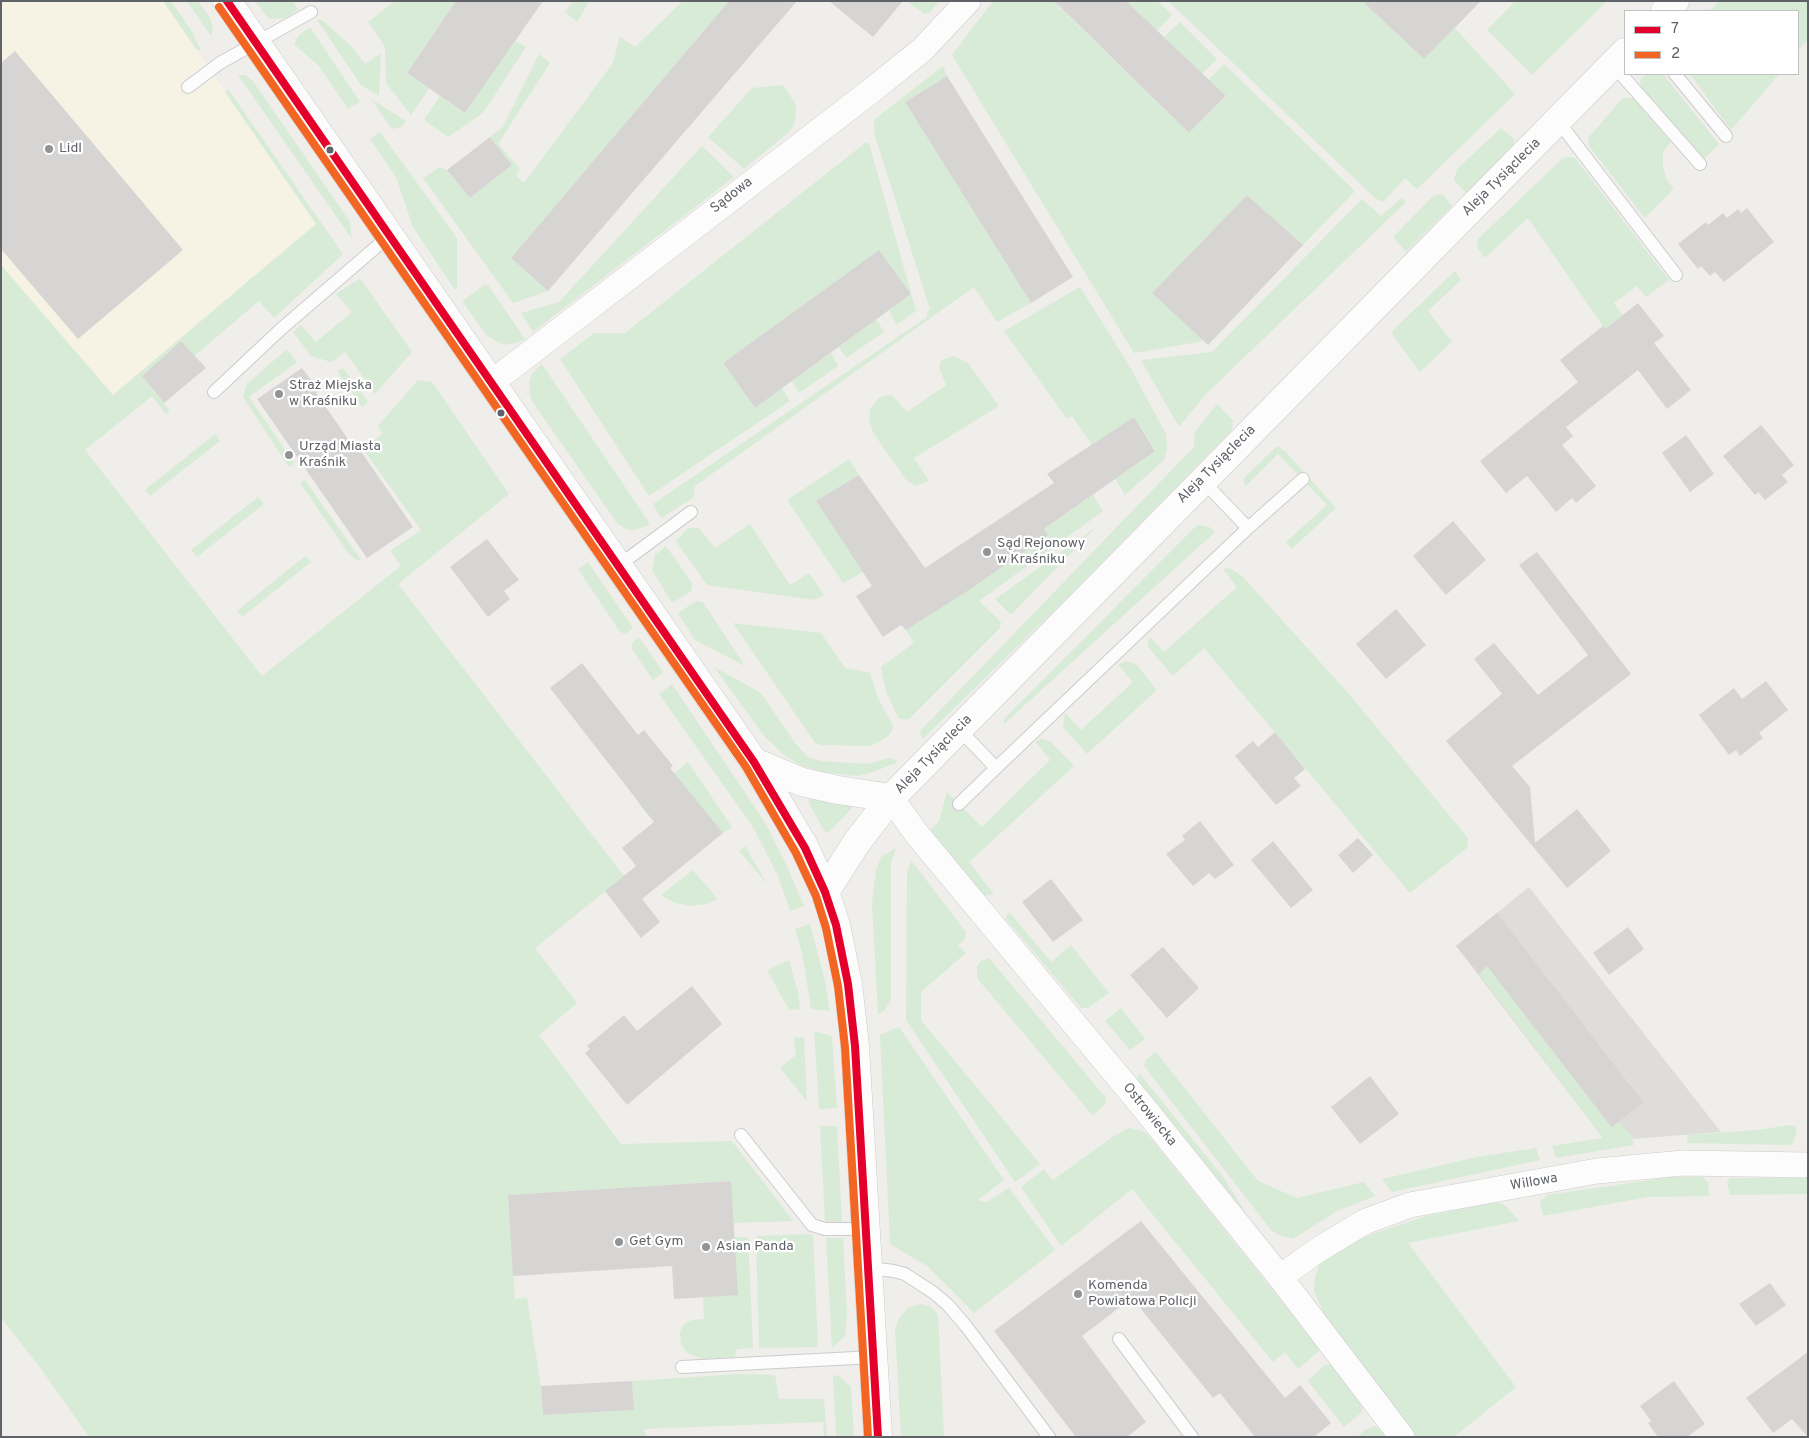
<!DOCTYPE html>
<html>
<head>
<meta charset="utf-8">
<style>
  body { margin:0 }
  #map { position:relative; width:1809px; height:1438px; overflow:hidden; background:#efeeea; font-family:Overpass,sans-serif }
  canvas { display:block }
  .frame { position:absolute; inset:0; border:2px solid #5f6368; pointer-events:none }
  .legend { position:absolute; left:1624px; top:10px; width:175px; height:65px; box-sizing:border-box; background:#fff; border:1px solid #bfc1c3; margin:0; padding:6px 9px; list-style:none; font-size:15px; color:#5f6368 }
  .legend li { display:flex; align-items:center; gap:10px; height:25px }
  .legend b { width:25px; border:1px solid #bfc1c3 }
</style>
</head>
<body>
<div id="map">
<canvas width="1809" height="1438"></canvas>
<div class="frame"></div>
<ul class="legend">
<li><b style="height:6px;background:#e4002b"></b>7</li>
<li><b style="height:6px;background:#f26522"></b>2</li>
</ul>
</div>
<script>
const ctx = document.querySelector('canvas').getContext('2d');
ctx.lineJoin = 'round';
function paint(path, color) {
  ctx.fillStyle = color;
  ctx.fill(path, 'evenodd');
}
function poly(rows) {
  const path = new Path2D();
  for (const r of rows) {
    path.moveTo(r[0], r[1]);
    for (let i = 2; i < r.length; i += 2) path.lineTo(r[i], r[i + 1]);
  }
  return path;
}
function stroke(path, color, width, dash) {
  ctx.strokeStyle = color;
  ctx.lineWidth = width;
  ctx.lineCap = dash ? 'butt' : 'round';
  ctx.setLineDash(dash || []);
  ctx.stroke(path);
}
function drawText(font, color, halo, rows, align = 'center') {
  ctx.font = font + ' Overpass,sans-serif';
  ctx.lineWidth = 4.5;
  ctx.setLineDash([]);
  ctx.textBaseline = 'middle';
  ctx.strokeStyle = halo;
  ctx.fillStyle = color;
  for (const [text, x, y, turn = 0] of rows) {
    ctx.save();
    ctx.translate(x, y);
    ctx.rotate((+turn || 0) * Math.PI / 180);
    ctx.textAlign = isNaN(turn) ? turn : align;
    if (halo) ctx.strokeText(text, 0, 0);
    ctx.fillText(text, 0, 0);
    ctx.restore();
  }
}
const commercial = poly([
  [5,1,163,1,316,224,113,395,1,265,1,4]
]);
const industrial = poly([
  [1529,887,1721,1132,1632,1139,1630,1134,1603,1138,1456,946]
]);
const green = poly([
  [163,1,171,1,191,30,201,50,197,50],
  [187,1,198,1,210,18,213,29,211,36],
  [255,1,292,1,298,9,286,18,269,19],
  [395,1,456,1,407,73,429,89,411,115,386,83,385,47,368,22],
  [573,1,589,1,577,22,565,12],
  [683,1,729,1,511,258,548,291,513,303,423,178,440,167,447,170,470,198,512,165,490,137,503,127,539,54,550,63,498,144,520,169,516,176,524,183,613,63,620,37,635,47],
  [907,1,940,1,929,13,924,14],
  [993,1,1062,1,1058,6,1189,133,1226,97,1208,80,1224,64,1355,191,1303,245,1247,195,1153,292,1204,341,1134,353,952,55],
  [1126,1,1158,1,1172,15,1157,31],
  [1168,1,1370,1,1367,6,1424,59,1455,28,1515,94,1417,189,1405,178,1383,202,1375,198],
  [1515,1,1607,1,1532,75,1487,30],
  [1719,1,1808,1,1808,40,1798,51,1798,11,1709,11],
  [317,20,322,20,351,46,365,64,381,53,379,96,361,85],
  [1180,22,1217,59,1202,74,1164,37],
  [310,27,360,102,348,109,319,66,294,44,298,36],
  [515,41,526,47,483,113,448,137,424,120,440,96,465,113],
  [943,66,947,76,905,102,1031,303,997,322,974,287,695,486,693,498,661,518,653,504,927,317,927,311,930,309,875,136,874,122,875,119],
  [1647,74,1663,74,1719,144,1704,159,1641,87,1640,80],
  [1690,74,1779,74,1731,130],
  [238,75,246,75,253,81,350,222,352,239],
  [783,85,796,105,795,122,789,132,744,169,708,137,752,88],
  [228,89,343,254,274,318,259,301,194,356,181,341,142,376,170,411,166,414,152,396,85,450,262,676,401,566,390,551,421,530,363,449,383,434,378,426,418,380,432,382,509,494,398,584,624,876,535,948,577,1003,539,1035,621,1144,732,1141,793,1221,733,1223,730,1181,508,1195,515,1299,527,1298,541,1386,543,1415,634,1410,632,1381,739,1374,775,1375,779,1399,824,1399,827,1437,824,1437,823,1422,643,1429,647,1437,89,1437,39,1366,1,1318,1,265,113,395,316,224,225,92],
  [1623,98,1633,98,1671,142,1663,152,1663,165,1666,179,1674,189,1645,218,1589,146,1588,138],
  [371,99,406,121,401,127,392,129],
  [1501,128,1514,139,1514,146,1466,193,1454,180,1457,169],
  [380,132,457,238,457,288,455,290,413,227,396,177,370,139],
  [865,143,869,143,916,311,896,325,889,310,911,294,879,250,723,363,755,408,782,388,790,401,649,496,560,359,594,333,625,333],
  [702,146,734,177,533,332,521,313,559,302],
  [1570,157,1575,158,1669,280,1646,297,1637,286,1614,303,1622,315,1605,329,1528,218,1485,258,1477,247,1478,239,1563,158],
  [1443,194,1452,206,1406,252,1393,237,1434,195],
  [1401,198,1406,202,1205,395,1179,427,1141,360,1212,352,1362,199,1381,216],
  [1455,271,1461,280,1428,311,1452,342,1420,372,1393,336,1392,331],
  [360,278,412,352,375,394,345,352,331,362,311,356,293,332,301,325,316,342,352,312,336,294],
  [484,285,488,285,525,339,519,342,503,345,486,335,462,301],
  [1080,287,1129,365,1166,434,1167,448,1164,460,1125,495,1115,479,1155,450,1134,417,1092,445,1072,416,1067,419,1004,331],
  [876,319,884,332,846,358,839,347],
  [287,349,297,362,249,397,294,463,289,467,243,397,247,384],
  [831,353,838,366,799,393,792,381],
  [954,356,968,363,999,406,914,458,929,481,916,486,906,480,874,434,869,422,870,409,879,397,892,395,907,412,946,385,939,367,942,360],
  [542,364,650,524,635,530,626,529,617,523,536,407,530,397,529,383,531,375],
  [343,368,368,402,362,407,337,371],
  [1217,404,1233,421,1232,430,1070,595,923,739,920,735,921,730,1194,447,1195,432],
  [215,434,220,441,150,496,145,490],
  [1277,446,1285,451,1336,508,1292,549,1286,542,1327,505,1278,454,1245,487,1244,478],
  [849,459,859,475,816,501,863,572,843,583,787,500],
  [305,480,362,561,355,559,349,554,300,483],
  [1093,495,1103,511,979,601,1001,622,1000,628,909,719,899,719,886,692,881,667,914,643,906,630,1048,535,1044,529],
  [258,497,264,504,197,557,191,550],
  [750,524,790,585,809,573,824,595,815,600,707,585,676,541,688,528,699,528,715,548],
  [1200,525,1209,527,1215,532,1004,724,1004,719,1196,526],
  [1095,528,1011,615,995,599],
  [666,546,692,583,691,591,672,603,652,570,655,555],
  [305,556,311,562,242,617,237,611],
  [588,562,633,628,626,634,620,632,578,569],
  [1230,568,1243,577,1349,694,1468,838,1467,848,1410,893,1204,648,1173,676,1147,646,1150,637,1164,652,1237,587,1223,569],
  [696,601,703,602,745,666,695,640,678,613],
  [733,623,821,633,845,668,870,673,878,698,893,726,892,731,886,738,870,746,822,745,815,743],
  [639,637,663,672,653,680,631,648,633,642],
  [1126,661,1136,664,1157,690,1087,754,1063,727,1065,713,1081,730,1133,682,1118,665],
  [714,667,761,693,795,743,808,757,821,761,867,764,890,758,897,761,896,763,870,773,857,776,821,772,802,766,784,755,765,737],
  [672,684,766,824,786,864,804,906,790,911,778,876,753,827,659,694],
  [1042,739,1050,741,1074,766,969,862,994,894,983,896,930,830,939,821,947,792,982,827,1050,760,1035,741],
  [688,762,732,827,723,833,654,822,638,803],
  [811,798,854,806,828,833,824,831,808,801],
  [745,846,768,885,739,851],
  [896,848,891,863,891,1000,884,1011,878,1014,872,903,874,885,876,870,881,857],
  [911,860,966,932,965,939,958,945,966,953,921,992,921,1020,1040,1164,1015,1182,906,1020,907,875],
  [693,870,718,899,707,904,690,906,675,903,661,895],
  [1010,913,1051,962,1071,945,1109,993,1088,1008,1081,1008,1006,919,1006,916],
  [810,924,825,981,830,1011,811,1009,802,953,795,929],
  [989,958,1106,1098,1106,1103,1093,1116,977,978,977,966,981,961],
  [789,960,798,992,800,1009,789,1010,767,970],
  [1487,966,1611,1127,1618,1122,1630,1134,1634,1145,1556,1158,1552,1146,1603,1138,1479,974],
  [1121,1008,1145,1039,1130,1050,1105,1021],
  [899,1027,1004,1180,978,1200,987,1202,1009,1188,1055,1250,974,1313,927,1266,890,1244,880,1035],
  [814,1031,832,1036,837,1108,819,1109],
  [804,1037,807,1101,780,1068,796,1055,794,1038],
  [1156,1052,1258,1181,1297,1198,1364,1182,1375,1196,1337,1211,1293,1239,1281,1236,1271,1230,1144,1066,1146,1060],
  [1139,1073,1224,1178,1249,1218,1137,1080],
  [1790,1125,1795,1126,1797,1131,1793,1142,1790,1145,1687,1143,1688,1135,1757,1130],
  [820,1126,837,1126,842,1222,825,1221],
  [1129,1128,1143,1131,1149,1136,1319,1348,1319,1351,1298,1369,1285,1352,1273,1362,1132,1189,1061,1246,1021,1187,1044,1169,1053,1180,1111,1138],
  [1536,1148,1540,1160,1392,1192,1382,1179,1477,1157],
  [1671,1177,1702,1177,1708,1182,1709,1196,1648,1197,1543,1216,1540,1202,1547,1195],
  [1730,1178,1808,1178,1807,1194,1730,1195,1727,1182],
  [1492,1203,1500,1203,1506,1206,1519,1221,1408,1243,1516,1387,1454,1437,1417,1437,1328,1322,1314,1291,1315,1277,1319,1265,1334,1252,1355,1240,1426,1216],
  [813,1234,818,1347,759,1348,756,1236],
  [734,1237,748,1237,753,1348,737,1349,734,1357,703,1359,686,1352,681,1344,680,1332,684,1324,692,1320,704,1319,703,1297],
  [826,1238,843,1238,847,1314,845,1336,832,1348],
  [921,1304,930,1306,938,1314,944,1437,901,1437,895,1329,900,1317,908,1308],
  [1325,1365,1331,1365,1363,1405,1361,1413,1344,1427,1308,1381],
  [833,1375,839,1376,851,1387,854,1437,836,1437],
  [1374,1426,1383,1430,1388,1437,1357,1437,1365,1430]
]);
const building = poly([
  [456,1,543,1,465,113,407,73],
  [729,1,797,1,548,291,511,258],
  [829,1,903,1,873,37],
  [1054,1,1126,1,1226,96,1189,133],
  [1362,1,1481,1,1424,59],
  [15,51,183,250,78,339,1,249,1,63],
  [947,76,1073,277,1031,303,905,102],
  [490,137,512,165,470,198,447,170],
  [1247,195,1303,245,1208,345,1152,293],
  [1747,208,1774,242,1724,282,1715,272,1710,276,1701,266,1698,269,1678,244,1706,222,1708,225,1723,213,1727,218,1738,209,1741,213],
  [879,250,911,294,755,408,723,363],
  [1638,303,1664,336,1654,343,1691,390,1667,409,1638,370,1566,427,1573,436,1562,445,1596,486,1576,503,1572,498,1556,512,1527,476,1506,493,1480,461,1578,382,1560,360,1603,326,1605,329],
  [181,341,206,368,164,403,142,376],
  [302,368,319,391,316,393,357,452,360,450,413,527,367,558,257,399],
  [1134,417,1155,451,1044,529,1048,535,969,590,906,630,901,625,883,637,856,596,872,586,816,501,859,475,925,568,1054,483,1047,474],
  [1761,425,1794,465,1782,475,1788,482,1765,500,1758,492,1755,495,1723,456],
  [1686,435,1714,474,1690,492,1662,453],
  [1453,521,1486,560,1446,595,1413,556],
  [487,539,519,580,504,591,510,599,488,617,450,567],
  [1537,552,1631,674,1512,766,1530,787,1535,843,1577,809,1611,851,1567,888,1446,741,1502,694,1474,659,1494,643,1538,695,1588,655,1519,565],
  [1396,609,1426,645,1386,679,1356,644],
  [582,663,638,735,644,730,673,766,670,768,723,833,642,899,660,922,641,938,605,891,636,866,622,848,654,822,550,688],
  [1766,681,1788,710,1759,733,1763,738,1740,756,1736,750,1729,755,1699,715,1734,688,1742,699],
  [1275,732,1305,769,1294,778,1301,786,1276,805,1235,756,1253,741,1258,747],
  [1200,821,1234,865,1215,879,1209,873,1193,886,1166,854,1185,840,1182,836],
  [1358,838,1373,855,1353,873,1338,855],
  [1273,841,1313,890,1291,908,1251,860],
  [1051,879,1083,920,1053,942,1022,902],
  [1497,913,1643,1102,1612,1127,1487,966,1479,974,1456,946],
  [1628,927,1644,949,1609,975,1593,953],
  [1163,947,1199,988,1167,1018,1130,975],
  [692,986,722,1024,627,1105,585,1053,590,1049,587,1046,624,1015,637,1031],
  [1370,1076,1399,1114,1360,1144,1331,1107],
  [731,1181,738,1295,674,1299,672,1266,513,1276,508,1195],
  [1141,1221,1285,1398,1300,1385,1331,1423,1314,1437,1255,1437,1220,1393,1213,1398,1132,1298,1082,1336,1146,1422,1127,1437,1076,1437,994,1331],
  [1770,1283,1786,1305,1756,1326,1739,1304],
  [1808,1352,1808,1437,1792,1419,1773,1433,1746,1398],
  [632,1381,634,1410,543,1415,541,1386],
  [1674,1381,1705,1424,1687,1437,1658,1437,1648,1423,1651,1421,1640,1406]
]);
const service = poly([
  [1613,65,1700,164],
  [1675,74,1726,136],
  [188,87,220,63,311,12],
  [1558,121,1676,275],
  [214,392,281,329,389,236],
  [1248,528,1303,479],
  [618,566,691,512],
  [959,729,996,768,1248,528,1202,480],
  [959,804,996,768],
  [741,1135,812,1225,825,1229,866,1229],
  [869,1268,894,1271,905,1274,934,1293,948,1305,966,1326,1049,1437],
  [1119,1339,1192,1437],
  [682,1367,874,1357]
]);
const minor = poly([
  [491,383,871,91,922,50,968,1],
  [891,798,916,833,1140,1103,1280,1277,1402,1437],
  [1280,1277,1318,1250,1364,1222,1410,1205,1597,1171,1683,1163,1808,1165]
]);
const tertiary = poly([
  [227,1,754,762,805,848,825,892,836,925,848,984,855,1046,878,1437],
  [1665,11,1675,1],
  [754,762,802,782,838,790,891,798],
  [825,892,857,842,891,798,1625,52]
]);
const bus1 = poly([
  [227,1,754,762,805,848,825,892,836,925,848,984,855,1046,878,1437]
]);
const bus2 = poly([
  [219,7,746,767,796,853,816,896,826,928,838,986,845,1047,868,1437]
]);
const markers = [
  [49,149,5,"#919496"],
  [330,150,4.5,"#5f6368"],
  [279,394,5,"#919496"],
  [501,413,4.5,"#5f6368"],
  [289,455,5,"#919496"],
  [987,552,5,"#919496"],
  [619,1242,5,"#919496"],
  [706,1247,5,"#919496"],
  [1078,1294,5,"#919496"]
];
const poiNames = [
  ["Lidl",59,149],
  ["Straż Miejska",289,386],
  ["w Kraśniku",289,402],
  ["Urząd Miasta",299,447],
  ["Kraśnik",299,463],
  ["Sąd Rejonowy",997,544],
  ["w Kraśniku",997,560],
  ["Get Gym",629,1242],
  ["Asian Panda",716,1247],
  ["Komenda",1088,1286],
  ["Powiatowa Policji",1088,1302]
];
const streetNames = [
  ["Aleja Tysiąclecia",1502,178,-45],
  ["Sądowa",732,196,-38],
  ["Aleja Tysiąclecia",1217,465,-45],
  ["Aleja Tysiąclecia",934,755,-46],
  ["Ostrowiecka",1149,1115,51],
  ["Willowa",1534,1183,-10]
];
paint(commercial, '#f7f3e4');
paint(industrial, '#dfddda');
paint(green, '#d8ebd6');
paint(building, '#d6d5d3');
stroke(service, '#cbcccc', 14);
stroke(minor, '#cbcccc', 26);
stroke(tertiary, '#cbcccc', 29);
stroke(service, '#fdfcfc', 12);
stroke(minor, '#fdfcfc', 25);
stroke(tertiary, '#fdfcfc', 28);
stroke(bus1, '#e4002b', 8);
stroke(bus2, '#f26522', 8);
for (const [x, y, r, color] of markers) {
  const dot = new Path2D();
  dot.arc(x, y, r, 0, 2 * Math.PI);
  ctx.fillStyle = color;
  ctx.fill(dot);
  stroke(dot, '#fff', 2);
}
drawText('14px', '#5f6368', '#fff', poiNames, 'left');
drawText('14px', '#5f6368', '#fff', streetNames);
</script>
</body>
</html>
